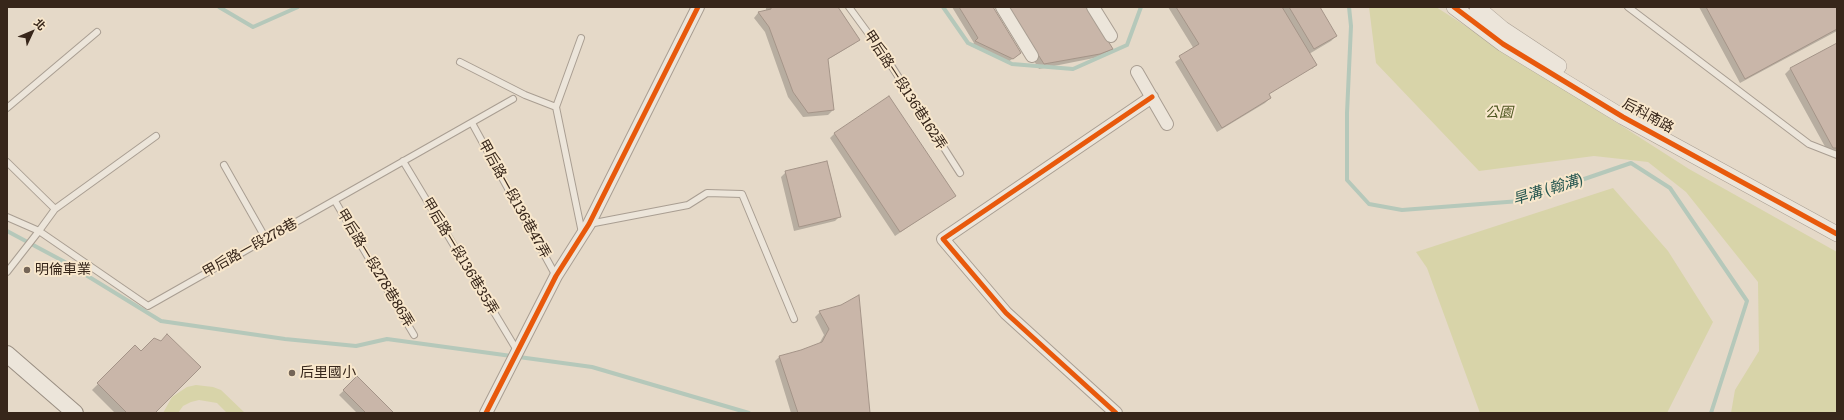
<!DOCTYPE html>
<html>
<head>
<meta charset="utf-8">
<style>
  body { margin:0 }
  #map { position:relative; width:1844px; height:420px; overflow:hidden; background:#e5d9c8; font-family:Literata,"Noto Sans TC",serif }
  canvas { display:block }
  .frame { position:absolute; inset:0; border:8px solid #37261a; pointer-events:none }
  .north { position:absolute; left:12px; top:12px; width:40px; height:40px; -webkit-text-stroke:3px #f8e7cc; paint-order:stroke; rotate:46deg; font-size:11px; font-weight:700; line-height:16px; text-align:center; color:#37261a }
  .north::after { content:''; display:block; margin:auto; width:14px; height:18px; background:#37261a; clip-path:polygon(50% 0,100% 100%,50% 72%,0 100%) }
</style>
</head>
<body>
<div id="map">
<canvas width="1844" height="420"></canvas>
<div class="frame"></div>
<div class="north">北</div>
</div>
<script>
const ctx = document.querySelector('canvas').getContext('2d');
ctx.lineJoin = 'round';
function paint(path, color) {
  ctx.fillStyle = color;
  ctx.fill(path, 'evenodd');
}
function poly(rows) {
  const path = new Path2D();
  for (const r of rows) {
    path.moveTo(r[0], r[1]);
    for (let i = 2; i < r.length; i += 2) path.lineTo(r[i], r[i + 1]);
  }
  return path;
}
function stroke(path, color, width, dash) {
  ctx.strokeStyle = color;
  ctx.lineWidth = width;
  ctx.lineCap = dash ? 'butt' : 'round';
  ctx.setLineDash(dash || []);
  ctx.stroke(path);
}
function drawText(font, color, halo, rows, align = 'center') {
  ctx.font = font + ' Literata,"Noto Sans TC",serif';
  ctx.lineWidth = 4;
  ctx.setLineDash([]);
  ctx.textBaseline = 'middle';
  ctx.strokeStyle = halo;
  ctx.fillStyle = color;
  for (const [text, x, y, turn = 0] of rows) {
    ctx.save();
    ctx.translate(x, y);
    ctx.rotate((+turn || 0) * Math.PI / 180);
    ctx.textAlign = isNaN(turn) ? turn : align;
    if (halo) ctx.strokeText(text, 0, 0);
    ctx.fillText(text, 0, 0);
    ctx.restore();
  }
}
const green = poly([
  [1369,7,1436,7,1689,169,1837,252,1837,413,1731,413,1735,390,1759,351,1758,282,1686,192,1648,162,1594,156,1479,171,1376,63],
  [1613,188,1668,251,1713,322,1667,413,1480,413,1427,268,1416,252],
  [196,385,213,387,221,390,245,413,227,413,217,403,199,400,191,402,183,406,178,413,163,413,172,397,187,387]
]);
const shadow = poly([
  [766,7,837,7,858,39,854,44,827,60,833,110,828,115,803,117,788,97,765,32,754,18,758,13,766,12],
  [952,7,992,7,1020,53,1007,63,971,46,974,43],
  [1001,7,1086,7,1112,48,1107,53,1094,58,1039,69],
  [1168,7,1319,7,1336,36,1331,41,1309,54,1316,65,1312,69,1312,67,1264,96,1270,98,1265,103,1217,132,1175,62,1194,49],
  [1699,7,1837,7,1837,31,1740,83],
  [1837,44,1837,154,1828,152,1785,74,1790,69],
  [835,133,954,196,895,236,830,138],
  [786,172,840,216,835,221,794,231,781,177],
  [842,306,869,413,791,413,775,361,780,356,801,351,819,344,824,335,815,317,820,312],
  [135,347,141,352,154,413,115,413,92,390],
  [357,378,392,413,357,413,339,395]
]);
const stream = poly([
  [219,7,253,27,298,7],
  [943,7,968,43,1012,64,1073,69,1127,45,1141,7],
  [1349,7,1351,26,1347,113,1347,180,1369,204,1402,210,1520,201,1631,163,1670,188,1747,301,1711,413],
  [7,231,63,261,161,321,285,339,356,346,387,339,592,367,749,413]
]);
const building = poly([
  [771,7,838,7,860,40,828,59,834,110,808,113,793,92,769,27,758,12,771,9,771,7],
  [959,7,993,7,1021,53,1013,59,975,41,978,38,959,7],
  [1008,7,1087,7,1113,49,1100,54,1044,64,1008,7],
  [1176,7,1282,7,1317,65,1269,94,1271,98,1222,128,1179,56,1199,44,1176,7],
  [1289,7,1320,7,1337,36,1314,49,1289,7],
  [1706,7,1837,7,1837,29,1745,79,1706,7],
  [1837,43,1837,148,1833,148,1790,68,1837,43],
  [889,96,956,196,900,232,834,133,889,96],
  [827,161,841,217,799,227,785,171,827,161],
  [859,295,870,413,798,413,779,356,801,350,822,342,829,329,819,311,841,305,859,295],
  [167,334,201,367,155,413,127,413,97,383,135,345,141,351,154,338,161,341,167,334],
  [357,376,394,413,366,413,343,390,357,376]
]);
const service = poly([
  [849,7,887,59,960,173],
  [1628,7,1809,144,1837,155],
  [460,62,525,95,556,107,582,233],
  [556,107,581,38],
  [7,108,97,32],
  [472,123,556,276],
  [403,161,518,352],
  [7,162,55,209,39,231,7,217],
  [224,165,266,239],
  [335,201,414,335],
  [55,209,156,136],
  [589,224,688,205,707,193,742,194,794,319],
  [7,272,39,231,148,306,513,99]
]);
const minor = poly([
  [1002,7,1032,56],
  [1093,7,1111,36],
  [1137,72,1167,124],
  [486,413,556,276,589,224,698,7],
  [1116,413,1006,313,943,239,1152,97]
]);
const tertiary = poly([
  [1454,7,1503,44,1623,117,1837,234],
  [1477,7,1503,29,1559,66]
]);
const secondary = poly([
  [7,354,75,413]
]);
const cycleway = poly([
  [1454,7,1503,44,1623,117,1837,234],
  [486,413,556,276,589,224,698,7],
  [1116,413,1006,313,943,239,1152,97]
]);
const markers = [
  [27,270,4,"#746557"],
  [292,373,4,"#746557"]
];
const streetNames = [
  ["甲后路一段136巷162弄",905,90,57],
  ["后科南路",1648,116,29],
  ["甲后路一段136巷47弄",514,199,61],
  ["甲后路一段278巷",250,248,-29],
  ["甲后路一段136巷35弄",460,256,59],
  ["甲后路一段278巷86弄",375,268,59]
];
const parkNames = [
  ["公園",1499,113]
];
const poiNames = [
  ["明倫車業",35,270],
  ["后里國小",300,373]
];
const waterNames = [
  ["旱溝 (翰溝)",1548,190,-17]
];
paint(green, '#d8d4a9');
paint(shadow, '#0003');
stroke(stream, '#b5c8ba', 4);
paint(building, '#c9b6a9');
stroke(building, '#a49488', 1);
stroke(service, '#a99e92', 8);
stroke(minor, '#a99e92', 14);
stroke(tertiary, '#a99e92', 16);
stroke(secondary, '#998e82', 18);
stroke(service, '#ece5da', 6);
stroke(minor, '#ece5da', 12);
stroke(tertiary, '#ece5da', 15);
stroke(secondary, '#ece5da', 16);
stroke(cycleway, '#e8590c', 5);
for (const [x, y, r, color] of markers) {
  const dot = new Path2D();
  dot.arc(x, y, r, 0, 2 * Math.PI);
  ctx.fillStyle = color;
  ctx.fill(dot);
  stroke(dot, '#f8e7cc', 1.5);
}
drawText('14px', '#37261a', '#f8e7cc', streetNames);
drawText('italic 14px', '#4d551f', '#f8e7cc', parkNames);
drawText('14px', '#37261a', '#f8e7cc', poiNames, 'left');
drawText('italic 15px', '#285851', '#f8e7cc', waterNames);
</script>
</body>
</html>
